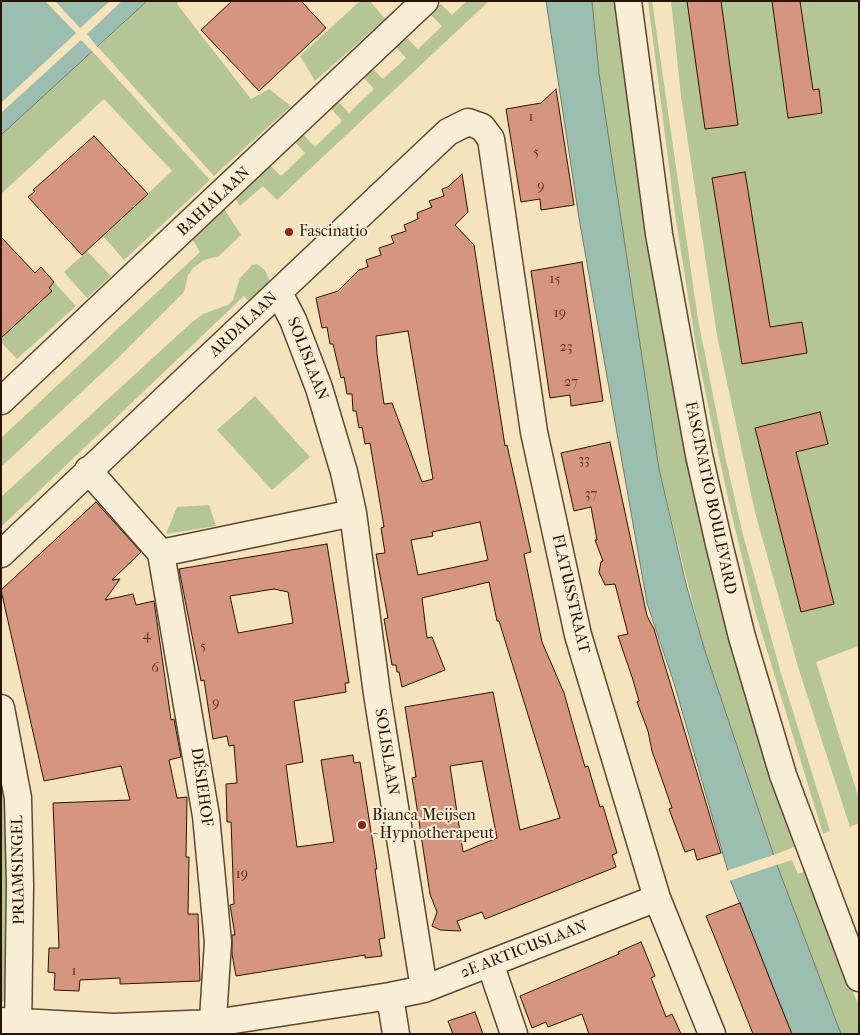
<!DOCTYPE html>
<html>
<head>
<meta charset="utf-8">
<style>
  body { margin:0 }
  #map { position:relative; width:860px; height:1035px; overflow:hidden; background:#f5e3be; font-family:"IM FELL French Canon",serif }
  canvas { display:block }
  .frame { position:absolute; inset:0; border:2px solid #2b1300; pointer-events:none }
</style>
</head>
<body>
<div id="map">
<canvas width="860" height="1035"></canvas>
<div class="frame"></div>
</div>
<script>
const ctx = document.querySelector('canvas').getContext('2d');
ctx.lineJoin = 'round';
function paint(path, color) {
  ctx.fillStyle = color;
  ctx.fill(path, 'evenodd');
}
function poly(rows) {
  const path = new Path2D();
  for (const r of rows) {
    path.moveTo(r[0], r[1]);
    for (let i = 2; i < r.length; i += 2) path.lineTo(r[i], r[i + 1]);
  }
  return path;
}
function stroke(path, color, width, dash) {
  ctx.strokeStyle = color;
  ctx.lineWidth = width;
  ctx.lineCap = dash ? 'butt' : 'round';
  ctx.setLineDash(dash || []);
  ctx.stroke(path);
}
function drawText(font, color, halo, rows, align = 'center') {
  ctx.font = font + ' "IM FELL French Canon",serif';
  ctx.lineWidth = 4;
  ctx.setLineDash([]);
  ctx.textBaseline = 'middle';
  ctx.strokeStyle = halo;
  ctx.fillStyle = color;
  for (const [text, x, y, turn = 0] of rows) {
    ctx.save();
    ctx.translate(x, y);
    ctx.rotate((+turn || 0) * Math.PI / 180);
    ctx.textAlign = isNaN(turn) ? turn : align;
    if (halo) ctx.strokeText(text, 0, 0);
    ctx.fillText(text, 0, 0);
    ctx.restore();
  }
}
const green = poly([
  [147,1,179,1,177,4,251,99,269,89,291,106,214,176,98,47],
  [360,1,370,1,385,19,315,81,300,56],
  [467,1,489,1,277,200,263,186,240,206,234,196,268,163,281,176,305,153,295,142,303,134,315,147,342,121,329,106,336,99,349,113,374,89,362,76,371,67,383,79,406,58,395,46,405,36,418,49,442,26,430,14,441,4,452,15],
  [592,1,615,1,665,343,737,662,794,847,774,855,704,648,659,469,599,74],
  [648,1,652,1,698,319,724,451,742,531,780,670,830,831,823,834,755,611,732,516,711,420,696,346,675,214],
  [671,1,859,1,859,646,816,662,859,799,859,823,850,827,798,667,755,512,717,336,681,96],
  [92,51,210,180,124,260,103,236,172,171,104,99,1,194,1,135],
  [223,207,241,235,219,256,204,260,193,268,188,275,184,292,117,359,1,467,1,438,200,252,192,239],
  [87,251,111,276,87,298,64,272],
  [257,264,265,270,273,288,254,306,244,296,1,527,1,497,191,323,203,314,228,305,233,300,240,278,252,265],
  [54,282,76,306,17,359,1,342,1,332],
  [255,396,310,457,272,490,217,430],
  [209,505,216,526,166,534,177,507],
  [1,780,4,800,6,890,4,1001,1,1003],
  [792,860,798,874,806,871,859,1007,859,1034,841,1034,777,865]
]);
const water = poly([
  [1,1,147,1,1,135,1,1],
  [546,1,592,1,599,74,659,469,686,584,704,648,777,865,841,1034,792,1034,731,882,674,683,647,603,579,218,546,1]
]);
const pier = poly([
  [45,1,55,1,80,28,110,1,122,1,87,34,99,49,94,53,81,40,1,113,1,103,76,33],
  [776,854,779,864,729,881,726,871]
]);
const building = poly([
  [232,1,301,1,326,28,259,91,201,30,232,1],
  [687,1,721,1,738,125,705,129,687,1],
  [772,1,800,1,813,90,819,89,822,113,788,118,772,1],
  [556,89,574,205,541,210,540,199,521,202,506,109,541,103,556,89],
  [94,136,148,194,82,255,28,197,35,191,33,190,94,136],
  [745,172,770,327,802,322,807,353,742,364,712,178,745,172],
  [462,174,468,212,455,225,474,245,505,446,507,445,531,552,524,554,542,642,564,693,585,767,588,766,600,807,603,806,617,853,612,855,616,867,485,919,482,912,457,921,461,931,440,930,432,926,437,912,430,894,415,795,412,778,416,777,405,707,493,692,520,830,560,818,499,621,497,621,489,582,422,598,427,638,432,637,445,670,402,687,399,672,397,672,396,665,392,665,384,619,388,618,376,554,385,553,381,528,384,527,370,443,365,444,362,427,359,428,356,411,353,411,352,394,347,394,344,377,341,378,333,344,330,344,327,327,322,328,316,298,338,291,359,270,368,267,366,260,381,255,379,248,394,243,391,236,406,231,404,225,418,219,417,213,432,207,429,201,444,196,442,189,448,187,462,174],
  [408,331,433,479,422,482,392,403,384,404,377,354,376,336,408,331],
  [480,522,488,560,418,575,411,540,433,536,432,532,480,522],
  [482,761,497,838,463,852,450,766,482,761],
  [1,237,35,273,41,267,54,282,49,288,52,291,1,338,1,237],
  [582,262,603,401,571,406,570,395,550,398,531,271,582,262],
  [820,412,828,444,796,452,834,604,801,612,755,428,820,412],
  [610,442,647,616,654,629,721,853,697,860,694,849,685,852,669,809,672,808,652,751,648,731,637,702,639,701,633,680,618,636,628,634,615,584,605,585,599,572,601,562,603,561,595,540,597,540,591,507,574,511,561,453,610,442],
  [96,502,141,552,112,580,120,579,105,600,133,594,136,605,154,601,171,720,174,719,181,757,169,760,177,798,187,797,186,857,189,857,188,914,198,914,200,981,120,984,120,978,80,980,79,991,54,990,55,973,48,972,49,948,59,948,53,803,130,800,121,766,44,781,1,590,96,502],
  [327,544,349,683,345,683,346,692,294,701,303,762,286,765,297,847,334,842,321,760,353,755,354,763,360,762,377,869,375,869,385,938,379,939,382,956,365,958,365,955,236,976,232,954,232,935,235,935,230,905,234,904,231,822,227,822,226,784,237,783,234,745,229,746,227,736,213,739,204,680,201,681,179,569,327,544],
  [274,589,288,592,293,623,238,633,230,596,274,589],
  [740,903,773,987,792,1034,753,1034,715,938,706,916,740,903],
  [641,942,655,976,651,978,666,1017,672,1014,681,1034,589,1034,582,1014,548,1027,546,1022,532,1028,520,996,619,954,618,952,641,942],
  [475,1012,483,1034,453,1034,448,1021,475,1012]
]);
const minor = poly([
  [628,1,659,234,699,455,719,544,742,637,783,775,859,978],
  [279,293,293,320,319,388,344,472,353,513,377,694,424,989],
  [1,401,425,1],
  [88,470,161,553,353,513],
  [161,553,206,816,218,942,212,1034],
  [1,554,448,132,468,122,482,127,491,139,534,432,578,635,657,898,712,1034],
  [1,708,18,798,20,885,18,1034],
  [490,963,514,1034],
  [390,996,396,1034],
  [1,1021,114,1027,214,1023,390,996,424,989,657,898]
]);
const markers = [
  [289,232,5,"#8f2418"],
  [362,825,5,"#8f2418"]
];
const numberNames = [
  ["1",531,118],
  ["5",536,153],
  ["9",541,187],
  ["15",555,280],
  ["19",560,314],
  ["23",566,348],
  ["27",571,383],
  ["33",584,461],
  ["37",591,495],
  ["4",147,636],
  ["5",203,647],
  ["6",155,669],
  ["9",216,704],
  ["19",242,875],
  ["1",74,972]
];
const streetNames = [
  ["BAHIALAAN",214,202,-43],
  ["ARDALAAN",244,325,-43],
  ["SOLISLAAN",307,359,69],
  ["FASCINATIO BOULEVARD",710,498,78],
  ["FLATUSSTRAAT",570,594,77],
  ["SOLISLAAN",386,752,81],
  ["DÉSIEHOF",201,787,82],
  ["PRIAMSINGEL",19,870,-91],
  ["2E ARTICUSLAAN",524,950,-21]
];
const poiNames = [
  ["Fascinatio",299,232],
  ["Bianca Meijsen",372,816],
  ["- Hypnotherapeut",372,834]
];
paint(green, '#b6c596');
paint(water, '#9cbeb1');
stroke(water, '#6f7a6a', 1);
paint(pier, '#f5e3be');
paint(building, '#d59580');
stroke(building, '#2b1300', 1);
stroke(minor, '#5e4730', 29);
stroke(minor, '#f8edd5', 26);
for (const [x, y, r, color] of markers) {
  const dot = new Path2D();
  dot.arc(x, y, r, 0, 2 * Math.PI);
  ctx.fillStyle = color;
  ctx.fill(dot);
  stroke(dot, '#f8edd5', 2);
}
drawText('14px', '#563420', null, numberNames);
drawText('16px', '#2b1300', '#f8edd5', streetNames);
drawText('16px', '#2b1300', '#f8edd5', poiNames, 'left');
</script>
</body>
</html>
